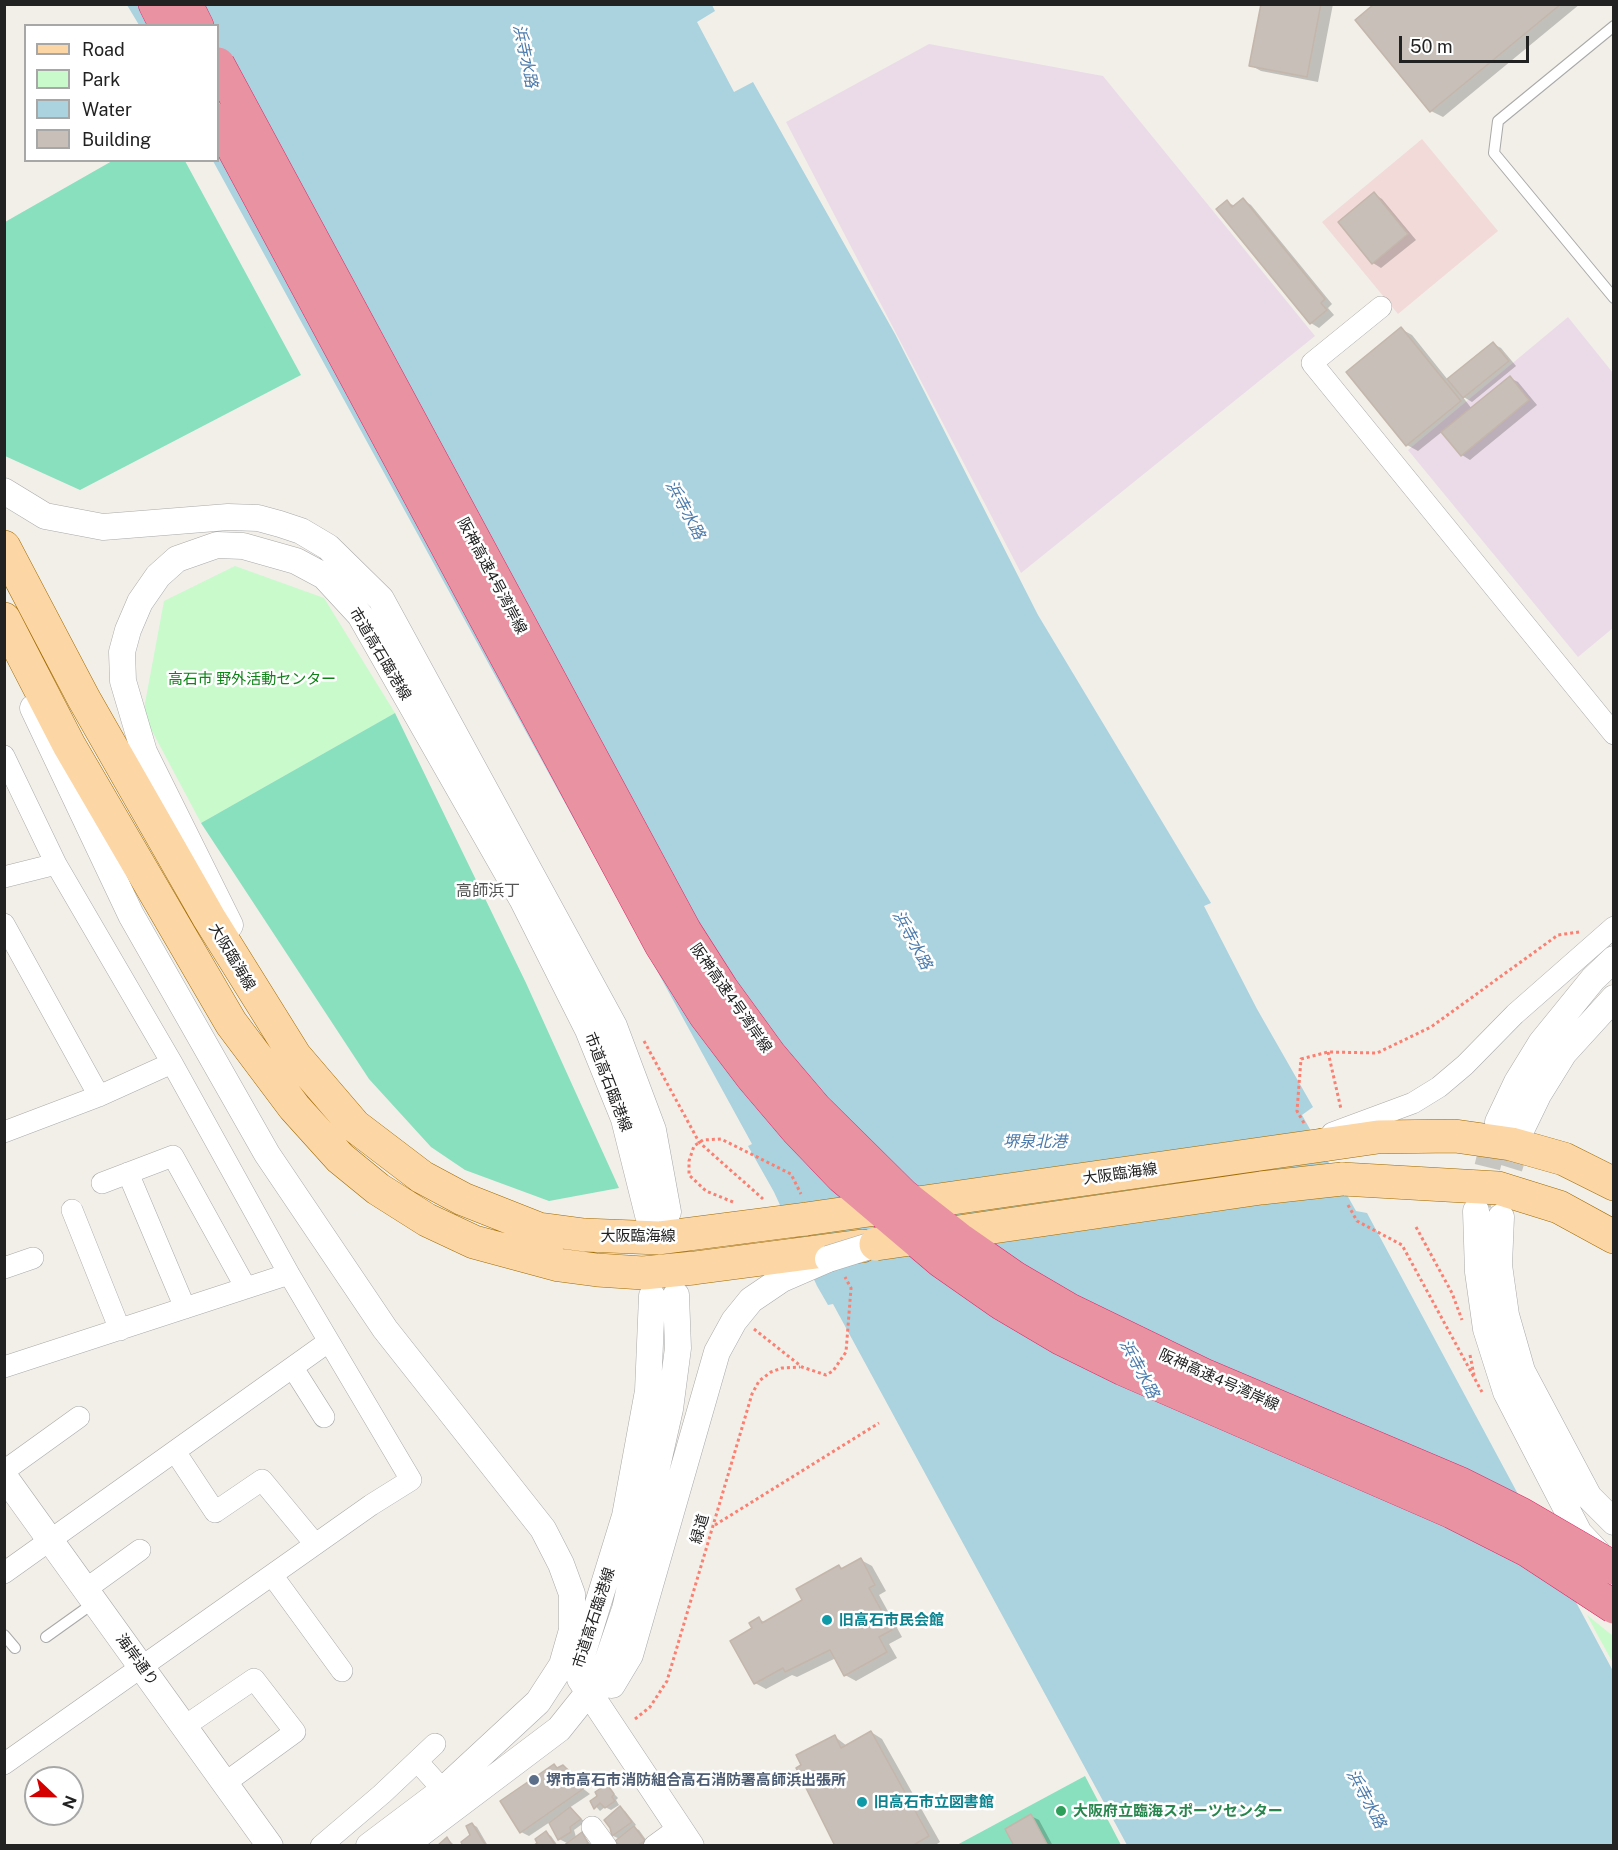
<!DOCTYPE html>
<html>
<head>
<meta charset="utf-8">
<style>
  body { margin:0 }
  #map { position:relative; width:1618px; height:1850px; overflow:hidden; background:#f2efe9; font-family:"Public Sans",sans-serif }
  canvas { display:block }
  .frame { position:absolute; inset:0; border:6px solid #222; pointer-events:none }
  .legend { position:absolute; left:24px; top:24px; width:195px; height:138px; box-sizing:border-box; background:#fff; border:2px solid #a7a7a7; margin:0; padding:8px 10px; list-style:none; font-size:18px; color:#222 }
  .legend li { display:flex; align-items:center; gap:12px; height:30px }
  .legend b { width:30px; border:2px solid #a7a7a7 }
  .north { position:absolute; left:24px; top:1766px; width:60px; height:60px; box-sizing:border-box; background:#fff; border:2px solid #a7a7a7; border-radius:50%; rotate:112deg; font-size:16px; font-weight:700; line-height:24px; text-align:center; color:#222 }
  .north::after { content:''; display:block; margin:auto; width:21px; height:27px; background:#d40000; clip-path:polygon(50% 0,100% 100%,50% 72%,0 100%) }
  .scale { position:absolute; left:1399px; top:36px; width:130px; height:27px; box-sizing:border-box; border:3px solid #222; border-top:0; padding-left:8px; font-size:18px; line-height:21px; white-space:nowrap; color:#222; -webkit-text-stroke:4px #fff; paint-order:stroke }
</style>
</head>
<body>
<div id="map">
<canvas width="1618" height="1850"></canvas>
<div class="frame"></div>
<ul class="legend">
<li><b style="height:8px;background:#fcd6a4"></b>Road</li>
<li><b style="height:16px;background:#c8facc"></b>Park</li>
<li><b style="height:16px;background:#aad3df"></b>Water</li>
<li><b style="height:16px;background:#c7bfb8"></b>Building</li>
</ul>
<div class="north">N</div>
<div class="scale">50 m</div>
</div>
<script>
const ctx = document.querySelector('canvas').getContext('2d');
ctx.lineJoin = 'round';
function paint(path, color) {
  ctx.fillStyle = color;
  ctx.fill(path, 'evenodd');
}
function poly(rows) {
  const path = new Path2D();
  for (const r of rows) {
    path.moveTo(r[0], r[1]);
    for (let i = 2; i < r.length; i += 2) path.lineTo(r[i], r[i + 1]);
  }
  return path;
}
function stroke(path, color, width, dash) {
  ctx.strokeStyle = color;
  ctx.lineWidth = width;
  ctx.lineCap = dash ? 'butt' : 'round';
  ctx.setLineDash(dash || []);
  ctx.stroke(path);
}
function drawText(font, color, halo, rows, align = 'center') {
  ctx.font = font + ' "Public Sans","Noto Sans JP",sans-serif';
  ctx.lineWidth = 5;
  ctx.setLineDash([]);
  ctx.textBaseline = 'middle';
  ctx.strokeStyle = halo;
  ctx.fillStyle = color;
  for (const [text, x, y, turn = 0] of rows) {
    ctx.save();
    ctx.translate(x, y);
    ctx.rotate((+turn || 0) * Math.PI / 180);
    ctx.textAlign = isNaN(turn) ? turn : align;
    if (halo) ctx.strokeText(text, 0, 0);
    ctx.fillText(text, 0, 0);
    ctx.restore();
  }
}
const commercial = poly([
  [1422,139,1498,231,1398,314,1322,222]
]);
const industrial = poly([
  [929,44,1103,76,1315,336,1021,573,786,122],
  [1568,317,1613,373,1613,628,1578,657,1408,450]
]);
const park = poly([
  [235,566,324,598,395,713,201,823,143,714,164,601],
  [1587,1615,1613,1636,1613,1663,1597,1634]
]);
const pitch = poly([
  [112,161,185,161,301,375,80,490,5,456,5,222],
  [395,713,526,983,619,1188,549,1201,465,1170,431,1147,369,1079,201,823],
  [1085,1776,1121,1845,955,1846]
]);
const water = poly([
  [127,5,712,5,715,11,697,22,734,92,753,82,895,334,1038,615,1211,903,1204,906,1257,1009,1313,1107,1302,1115,1356,1211,1367,1213,1613,1671,1613,1845,1127,1845,833,1304,828,1305,817,1286,774,1192,748,1146,752,1144,213,161,218,160,218,26,139,25]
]);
const shadow = poly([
  [1262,4,1333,4,1318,82,1261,71,1250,65],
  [1376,4,1580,4,1443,117,1431,111],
  [1374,194,1382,199,1416,240,1381,268,1373,263],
  [1243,200,1251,205,1332,304,1328,308,1334,315,1319,328,1311,323,1227,202,1235,206],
  [1401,329,1412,335,1448,380,1493,344,1501,348,1516,366,1472,402,1462,396,1472,409,1510,378,1518,382,1537,405,1470,460,1462,455,1443,431,1418,451,1407,445],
  [861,1560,872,1566,886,1591,879,1595,902,1637,889,1644,897,1658,856,1681,845,1675,836,1658,797,1677,792,1675,766,1689,755,1683,754,1629,759,1619,766,1623,804,1601,839,1566,844,1569],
  [871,1732,882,1739,940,1842,934,1846,837,1846,803,1766,834,1736,847,1746],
  [554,1766,559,1769,563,1766,572,1771,577,1777,572,1780,590,1794,569,1808,585,1822,574,1830,576,1837,582,1834,592,1846,564,1846,567,1843,559,1839,550,1822,529,1836,521,1832],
  [607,1786,618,1798,616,1800,619,1805,611,1810,605,1807,600,1811,592,1802],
  [620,1808,625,1811,636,1825,633,1827,639,1830,649,1844,621,1846,620,1839,613,1836,612,1827],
  [1031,1816,1039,1820,1053,1846,1016,1846],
  [472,1824,477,1827,488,1846,465,1846,472,1835],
  [546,1833,551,1836,558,1846,536,1846],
  [448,1839,455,1846,440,1846]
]);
const building = poly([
  [1261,4,1321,4,1307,77,1249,66,1261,4],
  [1374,4,1561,4,1430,112,1355,20,1374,4],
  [1374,192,1408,234,1372,264,1338,222,1374,192],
  [1243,198,1325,299,1321,303,1327,310,1310,324,1216,209,1227,200,1232,207,1243,198],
  [1401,327,1461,401,1406,446,1346,372,1401,327],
  [1493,342,1509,361,1463,398,1447,379,1493,342],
  [1510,376,1529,400,1461,456,1441,432,1510,376],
  [861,1558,875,1585,869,1588,892,1630,879,1637,887,1652,844,1676,830,1650,785,1672,783,1668,754,1684,730,1641,752,1628,749,1623,759,1617,762,1623,802,1600,796,1589,839,1565,841,1569,861,1558],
  [871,1731,929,1836,912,1846,835,1846,796,1768,801,1765,796,1755,835,1735,841,1748,871,1731],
  [554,1764,557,1768,563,1765,570,1772,564,1776,570,1782,574,1780,580,1784,583,1789,520,1833,500,1801,554,1764],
  [607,1784,614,1794,612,1797,615,1801,605,1808,600,1803,594,1809,590,1801,597,1796,595,1792,607,1784],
  [620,1806,632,1822,612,1836,610,1828,604,1820,620,1806],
  [570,1807,581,1819,570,1827,571,1832,558,1840,549,1823,570,1807],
  [1031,1814,1048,1846,1014,1846,1005,1829,1031,1814],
  [472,1823,486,1846,463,1846,461,1842,470,1835,466,1826,472,1823],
  [634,1826,645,1841,637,1846,619,1846,615,1841,634,1826],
  [546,1831,556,1846,533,1846,537,1843,535,1839,546,1831],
  [582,1832,588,1843,585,1846,563,1846,582,1832],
  [447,1837,451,1844,437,1846,447,1837]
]);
const tertiaryTunnel = poly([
  [1478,1205,1498,1124],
  [1503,1206,1509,1169,1522,1128]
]);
const path = poly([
  [644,1041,699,1142,763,1199],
  [1328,1052,1341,1109],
  [1304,1123,1297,1111,1301,1059,1328,1052,1377,1053,1431,1027,1558,935,1579,932],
  [733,1202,706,1191,689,1175,689,1161,694,1146,703,1140,721,1139,791,1174,801,1194],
  [1348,1205,1357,1221,1402,1245,1482,1392],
  [1416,1227,1452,1293,1462,1320],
  [754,1329,802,1367,826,1375,833,1371,846,1352,851,1288,845,1277],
  [1470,1355,1474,1375],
  [715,1525,879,1423],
  [635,1719,650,1707,667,1681,752,1394,759,1381,771,1372,782,1368,800,1367]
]);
const service = poly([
  [1614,26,1498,121,1494,153,1614,298],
  [4,1635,15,1648],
  [46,1637,95,1602]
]);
const minor = poly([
  [1381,307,1312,363,1614,734],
  [4,756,56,864,172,1063,289,1274,411,1480,371,1505,4,1764],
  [4,877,56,864],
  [4,924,99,1096],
  [4,1132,99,1096,172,1063],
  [1332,1133,1413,1103,1439,1087,1465,1065,1515,1014,1614,927],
  [128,1173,185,1308],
  [102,1183,173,1156,246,1288],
  [72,1210,120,1330],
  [4,1268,33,1258],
  [4,1367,289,1274],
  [293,1368,324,1417],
  [176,1453,215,1512,262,1480,315,1544],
  [4,1471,79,1417],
  [4,1573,328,1342],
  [272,1575,342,1671],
  [86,1589,140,1550],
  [185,1726,254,1679,295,1732,225,1783],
  [417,1761,443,1790],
  [592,1827,606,1846],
  [321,1846,382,1794,435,1744],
  [654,1846,680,1827]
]);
const tertiary = poly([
  [4,491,45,516,103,527,228,517,258,518,280,524,301,531,328,547,381,599,614,1026,653,1130,668,1212],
  [33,708,131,915,267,1154,385,1329,543,1529,561,1564,572,1594,572,1630,562,1665,538,1702,443,1790],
  [230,925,144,752,123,681,122,652,128,630,140,602,158,576,177,559,217,545,243,546,296,561,324,576,360,615,522,899,588,1030,624,1119,648,1215],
  [1498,1122,1517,1082,1541,1043,1593,979,1614,959],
  [1522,1128,1538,1095,1564,1053,1614,998],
  [1476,1211,1478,1272,1486,1329,1506,1392,1579,1533,1597,1552],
  [1501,1217,1499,1265,1506,1315,1522,1371,1589,1497,1614,1522],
  [4,1476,270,1846],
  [579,1665,625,1516,648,1391,652,1296],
  [580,1679,691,1846],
  [612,1685,630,1655,717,1352,734,1321,751,1300,782,1279,828,1259],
  [369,1846,458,1779],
  [404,1846,559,1729,603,1674,625,1609,670,1409,678,1348,676,1295]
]);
const primary = poly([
  [4,547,84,699,209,918,295,1056,355,1126,422,1177,463,1199,539,1229,584,1235,659,1238,806,1219],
  [4,619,69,745,231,1023,294,1107,340,1158,378,1189,427,1220,474,1242,559,1265,597,1270,643,1273,694,1268,862,1246],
  [1323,1145,1378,1137,1455,1136,1511,1144,1564,1159,1614,1184],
  [1342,1179,1498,1188,1559,1207,1614,1237]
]);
const motorway = poly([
  [155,4,166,26],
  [186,4,197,26]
]);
const tertiaryBridge = poly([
  [828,1259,876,1244]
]);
const primaryBridge = poly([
  [806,1219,1323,1145],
  [876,1244,1261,1188,1342,1179]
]);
const motorwayBridge = poly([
  [218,64,685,931,722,989,770,1055,815,1108,903,1195,959,1239,1015,1278,1068,1309,1206,1376,1461,1484,1521,1514,1614,1568],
  [218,120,661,945,705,1015,752,1077,797,1130,842,1177,941,1261,1001,1303,1062,1339,1123,1369,1452,1512,1527,1550,1614,1607]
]);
const markers = [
  [827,1620,6,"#0f9aa8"],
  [534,1780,6,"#5c6f8a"],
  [862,1802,6,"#0f9aa8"],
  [1061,1811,6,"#2e9e5b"]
];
const streetNames = [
  ["阪神高速4号湾岸線",492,576,62],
  ["市道高石臨港線",380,654,59],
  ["大阪臨海線",232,957,59],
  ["阪神高速4号湾岸線",731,998,55],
  ["市道高石臨港線",608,1082,69],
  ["大阪臨海線",1120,1174,-8],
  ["大阪臨海線",638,1236],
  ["阪神高速4号湾岸線",1219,1380,24],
  ["緑道",700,1529,-74],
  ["市道高石臨港線",594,1618,-72],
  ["海岸通り",137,1660,54]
];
const parkNames = [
  ["高石市 野外活動センター",252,679]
];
const cultureNames = [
  ["旧高石市民会館",839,1620],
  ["旧高石市立図書館",874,1802]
];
const serviceNames = [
  ["堺市高石市消防組合高石消防署高師浜出張所",546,1780]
];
const leisureNames = [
  ["大阪府立臨海スポーツセンター",1073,1811]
];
const waterNames = [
  ["浜寺水路",525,56,78],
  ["浜寺水路",685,510,62],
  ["浜寺水路",912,940,62],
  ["堺泉北港",1035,1142],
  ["浜寺水路",1139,1369,62],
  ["浜寺水路",1366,1799,62]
];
const neighbourhoodNames = [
  ["高師浜丁",488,891]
];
paint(commercial, '#f2dad9');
paint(industrial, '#ebdbe8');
paint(park, '#c8facc');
paint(pitch, '#88e0be');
paint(water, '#aad3df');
paint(shadow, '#0003');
paint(building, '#c7bfb8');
stroke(building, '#c4b6ab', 1.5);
stroke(tertiaryTunnel, '#c8c6c1', 26, [26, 13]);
stroke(service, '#a9a9a9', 12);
stroke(minor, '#a9a9a9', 22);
stroke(tertiary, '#a9a9a9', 27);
stroke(primary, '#a06b00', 34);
stroke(motorway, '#dc2a67', 34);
stroke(path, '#fa8072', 3, [3, 3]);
stroke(service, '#fff', 10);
stroke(minor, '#fff', 21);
stroke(tertiary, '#fff', 26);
stroke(primary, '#fcd6a4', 33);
stroke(motorway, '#e892a2', 33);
stroke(tertiaryBridge, '#a9a9a9', 27, []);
stroke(primaryBridge, '#a06b00', 34, []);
stroke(motorwayBridge, '#dc2a67', 34, []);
stroke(tertiaryBridge, '#fff', 26);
stroke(primaryBridge, '#fcd6a4', 33);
stroke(motorwayBridge, '#e892a2', 33);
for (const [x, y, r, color] of markers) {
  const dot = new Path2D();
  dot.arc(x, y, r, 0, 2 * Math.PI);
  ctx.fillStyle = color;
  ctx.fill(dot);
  stroke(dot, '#fff', 2);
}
drawText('15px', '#222', '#fff', streetNames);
drawText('15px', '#0c8416', '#fff', parkNames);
drawText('bold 15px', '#0d838f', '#fff', cultureNames, 'left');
drawText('bold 15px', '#4e5e75', '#fff', serviceNames, 'left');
drawText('bold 15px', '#27864d', '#fff', leisureNames, 'left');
drawText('italic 16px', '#4a7aab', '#fff', waterNames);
drawText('16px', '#555', '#fff', neighbourhoodNames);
</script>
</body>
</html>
